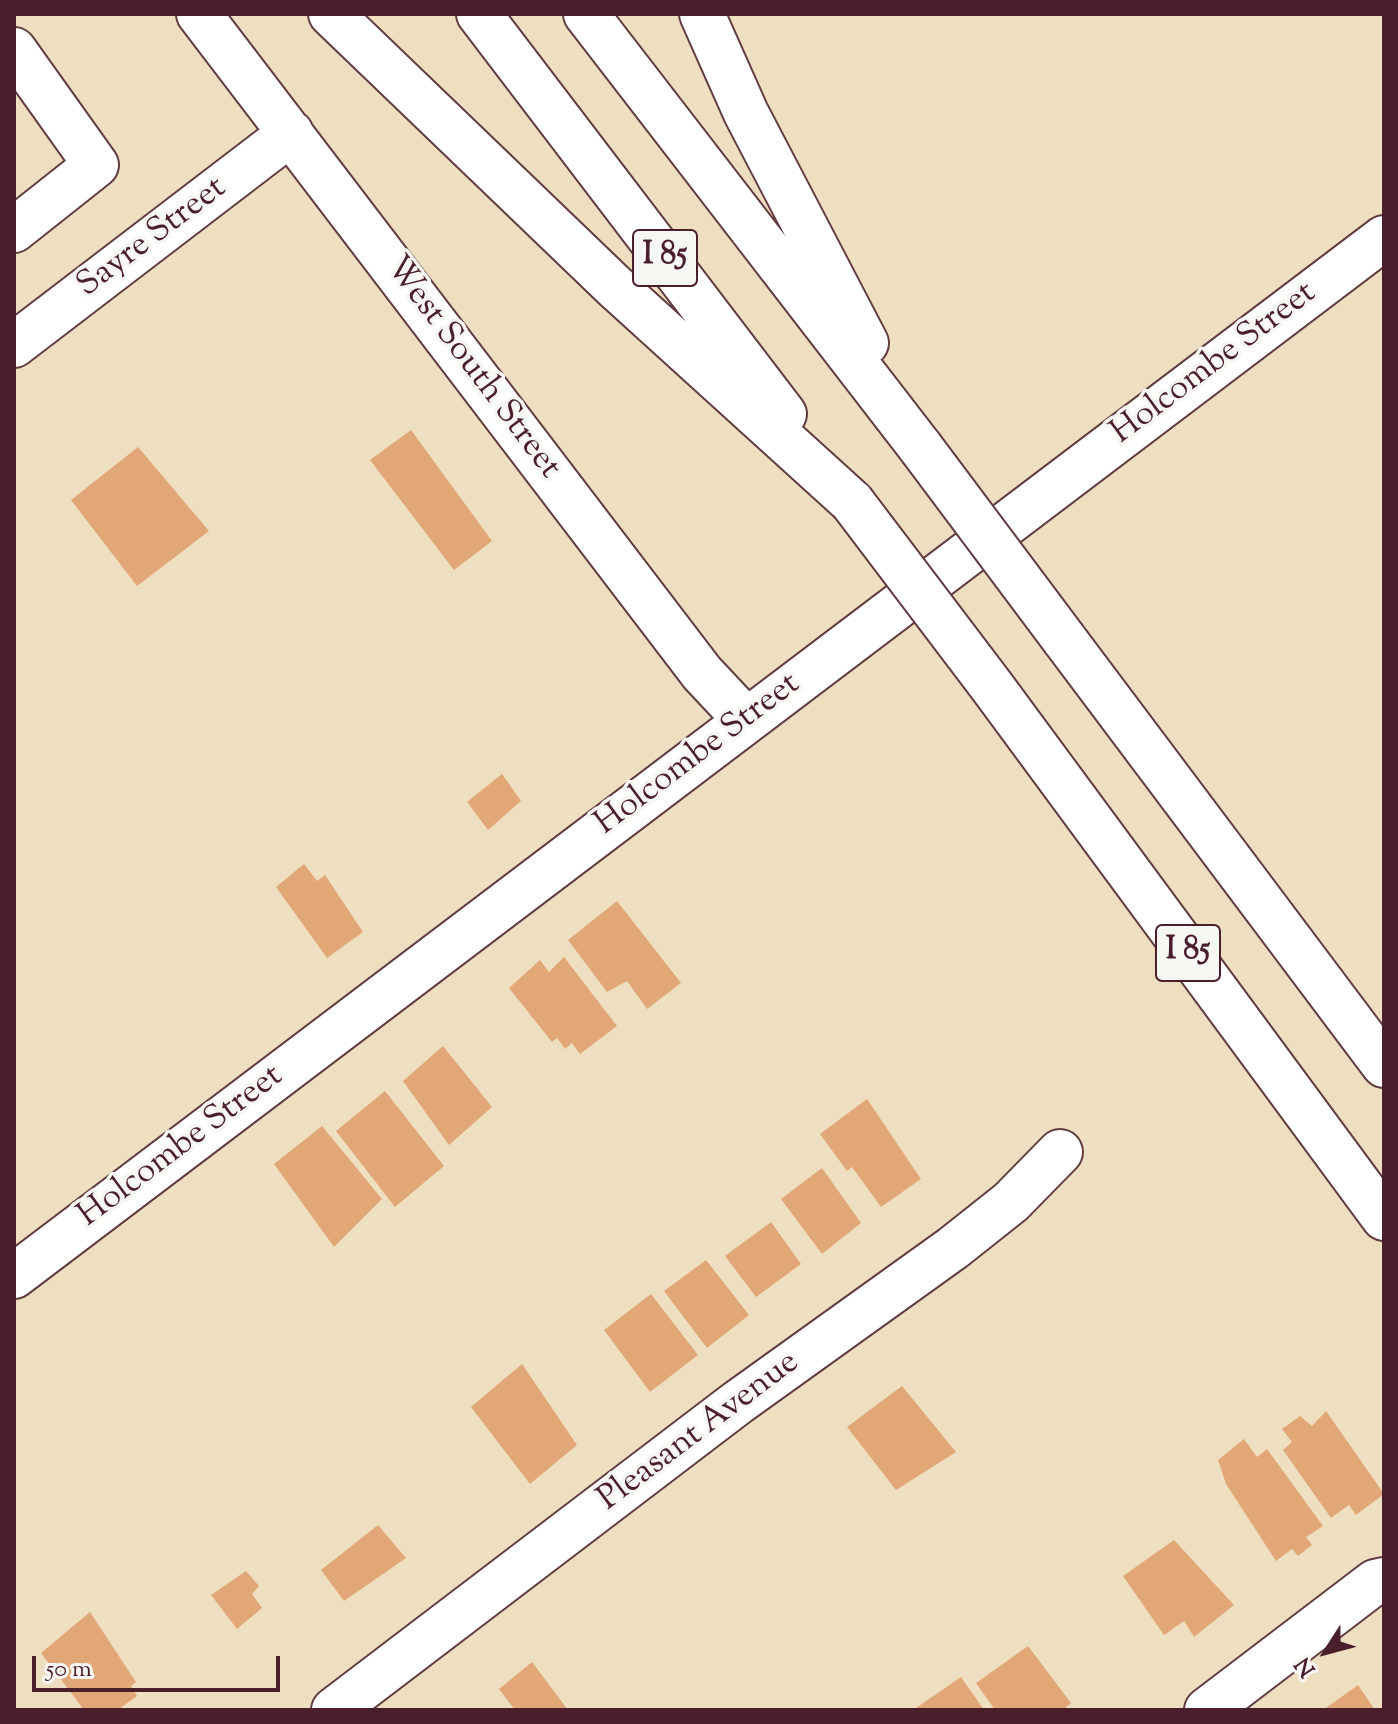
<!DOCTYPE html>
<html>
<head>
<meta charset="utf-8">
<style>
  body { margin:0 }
  #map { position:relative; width:1398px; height:1724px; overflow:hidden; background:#eedfc1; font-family:"Sorts Mill Goudy",serif }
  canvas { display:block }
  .frame { position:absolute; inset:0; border:16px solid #4a1f2b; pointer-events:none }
  .north { position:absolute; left:1286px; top:1612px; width:80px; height:80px; -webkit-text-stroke:6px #f6f6f2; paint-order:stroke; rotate:234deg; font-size:22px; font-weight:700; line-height:32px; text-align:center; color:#4a1f2b }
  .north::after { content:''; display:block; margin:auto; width:28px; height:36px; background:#4a1f2b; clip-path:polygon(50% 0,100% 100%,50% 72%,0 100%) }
  .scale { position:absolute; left:32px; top:1656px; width:248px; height:36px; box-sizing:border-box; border:4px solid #4a1f2b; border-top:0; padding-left:10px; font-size:24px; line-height:28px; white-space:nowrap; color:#4a1f2b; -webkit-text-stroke:6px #f6f6f2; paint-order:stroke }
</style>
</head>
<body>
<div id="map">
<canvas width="1398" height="1724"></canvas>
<div class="frame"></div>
<div class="north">N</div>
<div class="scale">50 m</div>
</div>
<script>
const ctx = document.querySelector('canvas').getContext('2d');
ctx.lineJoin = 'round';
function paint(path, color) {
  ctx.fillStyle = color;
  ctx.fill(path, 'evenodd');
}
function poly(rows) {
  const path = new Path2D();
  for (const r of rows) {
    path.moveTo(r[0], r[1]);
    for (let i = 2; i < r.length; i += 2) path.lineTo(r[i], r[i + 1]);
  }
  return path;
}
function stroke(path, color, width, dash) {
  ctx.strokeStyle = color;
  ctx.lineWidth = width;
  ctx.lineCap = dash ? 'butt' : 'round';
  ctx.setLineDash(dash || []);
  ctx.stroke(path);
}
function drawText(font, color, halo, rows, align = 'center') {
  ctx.font = font + ' "Sorts Mill Goudy",serif';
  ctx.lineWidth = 7;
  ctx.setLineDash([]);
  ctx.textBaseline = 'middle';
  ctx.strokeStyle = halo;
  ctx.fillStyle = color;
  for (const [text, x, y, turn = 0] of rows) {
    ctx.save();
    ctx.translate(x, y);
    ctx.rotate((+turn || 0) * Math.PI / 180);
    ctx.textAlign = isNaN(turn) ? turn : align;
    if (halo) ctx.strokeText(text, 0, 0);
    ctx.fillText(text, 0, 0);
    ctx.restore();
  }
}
const building = poly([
  [411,430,492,541,454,570,370,460],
  [138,447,209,531,137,586,71,500],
  [502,774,521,801,488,830,467,802],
  [304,864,317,881,325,875,363,932,327,958,276,887],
  [617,901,681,983,647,1009,627,981,607,992,568,940],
  [564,957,617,1026,580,1054,572,1043,565,1049,557,1038,552,1042,509,988,540,960,549,972],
  [443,1046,492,1107,449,1145,403,1081],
  [385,1091,444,1166,395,1207,336,1131],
  [867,1099,921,1179,881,1207,852,1167,847,1171,820,1134],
  [322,1126,382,1199,334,1247,274,1164],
  [822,1168,861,1223,822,1254,781,1199],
  [771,1222,801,1264,756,1297,725,1256],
  [706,1260,749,1315,707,1348,664,1291],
  [651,1294,698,1355,650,1392,604,1330],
  [522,1364,577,1445,530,1484,471,1407],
  [902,1386,956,1452,896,1490,847,1427],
  [1326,1411,1384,1494,1356,1515,1349,1505,1331,1518,1283,1450,1292,1442,1282,1429,1300,1416,1312,1426],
  [1244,1439,1257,1457,1267,1449,1323,1526,1306,1537,1312,1545,1298,1556,1292,1549,1276,1561,1226,1484,1218,1460],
  [378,1525,406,1558,344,1601,321,1570],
  [1174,1540,1234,1605,1194,1637,1184,1621,1164,1635,1123,1576],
  [246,1571,259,1586,252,1594,262,1608,237,1629,211,1595],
  [90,1612,136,1682,131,1686,137,1696,118,1710,84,1710,41,1653],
  [1028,1646,1071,1703,1063,1710,995,1710,976,1683],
  [532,1662,568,1710,515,1710,499,1689],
  [961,1677,984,1710,913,1710],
  [1358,1685,1375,1710,1323,1710]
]);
const minor = poly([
  [199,14,702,673,746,720],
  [14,50,96,165,14,230],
  [14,345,291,133],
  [14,1276,1384,238],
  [334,1710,737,1403,953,1248,1011,1202,1060,1152],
  [1207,1710,1375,1582,1384,1580]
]);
const highway = poly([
  [331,14,614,286,852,502],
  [479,14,784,414],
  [586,14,921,448],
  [702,14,746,113,866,343],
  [1064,639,1384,1065],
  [993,688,1384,1218]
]);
const highwayBridge = poly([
  [921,448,1064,639],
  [852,502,993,688]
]);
const shields = [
  [665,258,64],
  [1188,953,64]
];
const shieldNames = [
  ["I 85",665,258],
  ["I 85",1188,953]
];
const streetNames = [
  ["Sayre Street",153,239,-37],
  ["Holcombe Street",1215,365,-37],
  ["West South Street",471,369,53],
  ["Holcombe Street",699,756,-37],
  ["Holcombe Street",182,1148,-37],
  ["Pleasant Avenue",700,1433,-37]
];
paint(building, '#e2a777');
stroke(minor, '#633c42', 48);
stroke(highway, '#633c42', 48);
stroke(minor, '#fff', 44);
stroke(highway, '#fff', 44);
stroke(highwayBridge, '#633c42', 48, []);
stroke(highwayBridge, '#fff', 44);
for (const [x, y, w] of shields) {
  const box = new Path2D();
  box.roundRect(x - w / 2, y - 28, w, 56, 6);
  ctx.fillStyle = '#f6f6f2';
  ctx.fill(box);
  stroke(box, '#4a1f2b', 2);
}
drawText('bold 32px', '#4a1f2b', null, shieldNames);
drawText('34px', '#4a1f2b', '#f6f6f2', streetNames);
</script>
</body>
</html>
